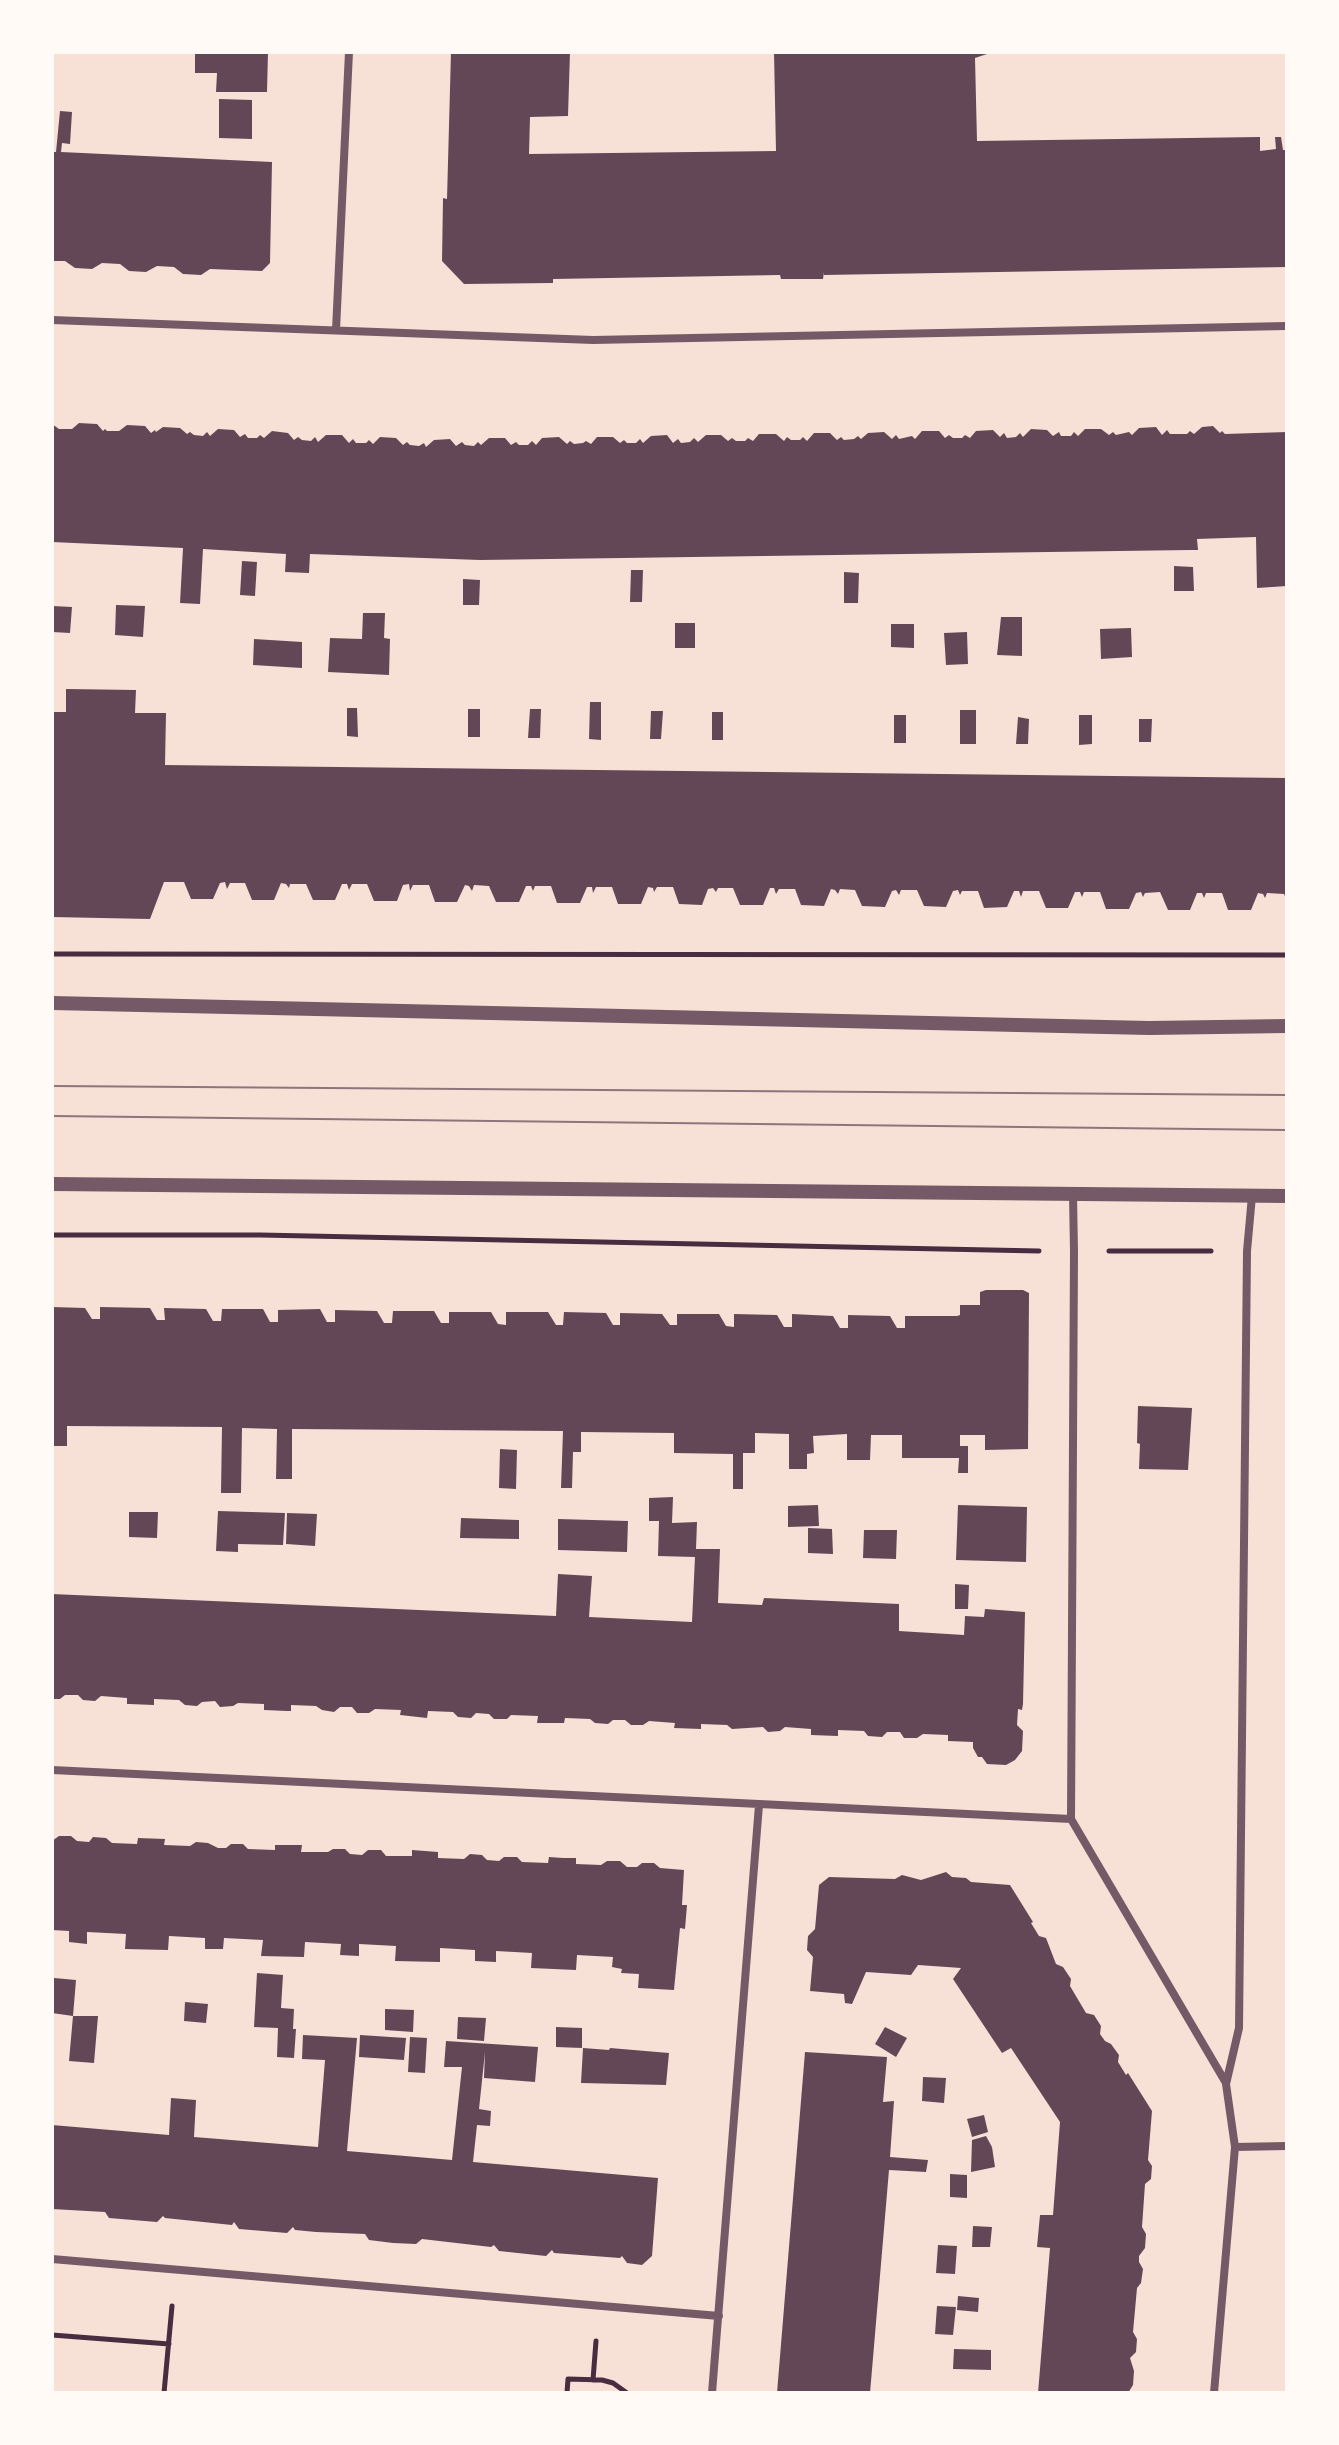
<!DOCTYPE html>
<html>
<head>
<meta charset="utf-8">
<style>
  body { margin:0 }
  #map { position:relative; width:1339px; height:2445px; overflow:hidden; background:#f7e1d7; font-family:"PT Sans Narrow",sans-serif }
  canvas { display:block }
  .frame { position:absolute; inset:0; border:54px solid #fffaf5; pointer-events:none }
</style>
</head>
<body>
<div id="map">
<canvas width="1339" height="2445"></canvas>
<div class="frame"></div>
</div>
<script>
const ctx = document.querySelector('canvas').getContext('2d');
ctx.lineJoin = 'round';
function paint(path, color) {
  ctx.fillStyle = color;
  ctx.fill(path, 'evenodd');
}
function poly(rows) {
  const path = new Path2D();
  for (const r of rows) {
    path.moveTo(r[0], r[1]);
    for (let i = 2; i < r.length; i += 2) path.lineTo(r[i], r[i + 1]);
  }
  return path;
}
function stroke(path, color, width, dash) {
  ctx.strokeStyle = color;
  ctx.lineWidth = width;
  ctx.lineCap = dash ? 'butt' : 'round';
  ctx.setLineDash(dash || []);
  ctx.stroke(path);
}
const building = poly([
  [195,52,268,52,267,92,216,92,217,73,195,73],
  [451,52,570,52,568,116,530,117,529,154,776,151,774,52,993,52,975,58,977,141,1260,137,1260,151,1276,149,1275,137,1281,137,1283,150,1287,150,1287,267,824,275,824,272,823,279,781,279,780,275,553,279,553,283,464,284,442,261,443,198,447,199],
  [219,99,252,100,252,139,219,138],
  [60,111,72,112,70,144,62,143,61,152,272,162,270,263,262,271,210,269,201,275,183,274,174,267,157,266,146,272,129,271,120,264,102,263,92,269,75,268,65,261,52,261,52,152,56,152],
  [79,423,97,424,103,431,105,429,107,431,119,431,127,425,145,426,151,433,155,430,156,432,163,427,180,428,187,434,190,432,194,435,203,436,207,432,210,436,218,429,234,430,240,437,245,434,248,438,257,438,260,435,264,438,272,431,288,433,294,440,298,437,302,440,311,441,315,437,318,442,326,435,342,435,349,443,353,439,356,443,366,443,369,440,373,444,380,437,396,438,403,445,407,442,410,445,419,446,424,443,426,447,434,440,450,439,456,446,462,442,465,445,474,446,478,442,481,445,489,438,505,438,511,445,516,442,519,445,528,445,532,441,536,445,542,438,559,437,567,444,570,441,574,444,583,443,586,441,591,444,597,437,613,437,620,443,624,440,627,443,636,443,640,439,643,443,651,436,667,435,673,443,678,439,681,443,690,442,694,438,698,442,706,435,721,435,728,441,732,438,736,441,745,441,748,438,753,441,759,434,776,434,784,441,787,437,791,440,800,440,803,437,807,441,814,433,830,433,837,440,841,437,844,440,854,439,858,436,861,439,868,433,884,432,892,439,896,435,899,439,912,436,915,439,922,431,939,431,945,438,949,435,953,438,962,438,965,435,970,438,976,431,993,430,1000,437,1004,433,1007,438,1016,437,1020,433,1023,437,1031,429,1047,430,1053,436,1059,432,1061,436,1071,436,1074,432,1078,436,1085,429,1101,429,1109,435,1113,432,1116,435,1129,432,1132,435,1139,428,1156,427,1162,435,1167,430,1170,434,1187,434,1190,431,1194,434,1202,427,1213,426,1220,433,1222,431,1225,434,1287,432,1287,586,1257,588,1256,537,1197,539,1198,550,1190,550,480,560,310,554,309,573,285,572,286,554,203,549,200,604,180,603,183,548,52,542,52,424,59,429,72,429],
  [242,561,257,562,255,596,240,595],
  [1174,566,1193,567,1194,591,1174,591],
  [631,570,643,570,642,602,630,602],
  [844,572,859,573,858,603,844,603],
  [463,579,480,580,479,605,463,605],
  [116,605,145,606,143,637,115,635],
  [52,606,72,607,70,633,52,632],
  [363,613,385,613,384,638,390,639,389,675,328,672,330,638,362,639],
  [1001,617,1022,617,1022,656,997,655],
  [675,623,695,623,695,648,675,648],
  [891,624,914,624,914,648,891,647],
  [1131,628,1132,657,1101,659,1100,629],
  [967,632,968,664,946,665,944,633],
  [254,639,302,642,302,668,253,665],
  [66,689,136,690,135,713,166,713,165,765,1287,778,1287,901,1284,894,1267,893,1265,898,1263,894,1258,893,1251,910,1228,910,1222,893,1206,893,1204,898,1202,893,1197,893,1190,910,1168,910,1160,892,1145,893,1143,897,1141,892,1136,893,1129,909,1106,909,1100,892,1084,892,1082,897,1080,892,1075,892,1068,908,1046,908,1039,891,1023,891,1021,897,1019,891,1014,891,1007,907,984,908,978,891,962,891,960,895,958,890,953,891,946,907,924,906,917,890,901,890,899,895,896,890,892,891,885,907,862,906,855,890,840,889,838,894,835,890,831,889,824,906,801,905,795,889,779,889,776,894,774,888,770,888,763,905,740,905,733,888,718,888,716,892,713,888,708,889,702,905,679,904,673,887,657,887,654,892,653,888,648,887,641,904,618,904,612,887,596,887,593,893,592,887,587,887,580,903,557,903,551,886,535,886,533,891,531,886,526,886,519,902,496,902,489,886,474,885,472,891,469,886,465,885,457,902,435,902,429,885,413,885,410,891,409,884,403,885,397,901,374,901,367,884,352,884,349,890,347,884,342,884,335,900,313,900,306,884,290,884,289,888,286,884,281,883,274,900,252,900,245,883,230,883,227,889,225,882,220,883,213,899,191,899,184,882,164,882,150,919,52,917,52,712,66,712],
  [590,702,601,702,601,740,589,739],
  [347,708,357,708,358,737,347,736],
  [468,709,480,709,480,737,468,737],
  [530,709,541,709,540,738,528,738],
  [960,710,976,710,976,744,960,744],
  [651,711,663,711,661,739,650,739],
  [712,712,723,712,723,740,712,740],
  [894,715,906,715,906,743,894,743],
  [1079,715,1092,715,1092,744,1079,745],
  [1018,717,1029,719,1028,744,1016,744],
  [1139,719,1152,719,1151,742,1139,742],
  [986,1290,1023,1290,1029,1293,1028,1449,985,1450,985,1435,960,1435,960,1446,968,1446,968,1473,958,1473,959,1458,902,1458,902,1435,871,1435,870,1460,847,1460,847,1434,813,1436,814,1453,807,1454,807,1469,789,1469,789,1434,755,1433,755,1453,743,1453,743,1489,733,1489,733,1454,674,1453,674,1433,581,1432,581,1452,573,1452,572,1488,561,1488,563,1431,292,1429,292,1479,276,1479,277,1429,242,1428,241,1493,221,1493,222,1427,67,1426,67,1446,52,1446,52,1307,85,1308,92,1319,100,1319,100,1307,150,1308,157,1320,165,1320,164,1308,206,1309,213,1321,221,1321,222,1309,263,1309,270,1322,278,1322,278,1310,320,1309,327,1322,335,1322,335,1310,377,1311,384,1323,392,1323,393,1311,434,1311,441,1323,449,1323,449,1312,491,1312,498,1324,506,1325,506,1312,548,1312,556,1325,563,1325,564,1312,606,1313,613,1325,620,1325,620,1313,662,1314,670,1325,677,1325,677,1314,719,1314,726,1326,734,1327,734,1314,777,1315,784,1327,792,1327,792,1314,833,1316,840,1328,848,1328,848,1315,890,1316,897,1328,905,1328,905,1316,957,1316,960,1315,960,1305,980,1305,980,1292],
  [1138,1406,1192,1408,1188,1470,1139,1469,1140,1444,1137,1443],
  [500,1449,517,1450,516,1489,499,1488],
  [673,1497,672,1523,697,1522,696,1549,720,1549,718,1603,762,1605,764,1598,899,1604,899,1631,964,1635,965,1616,984,1617,985,1609,1025,1612,1023,1704,1022,1710,1018,1709,1017,1725,1023,1731,1022,1751,1015,1760,1006,1765,987,1764,982,1757,978,1757,973,1748,973,1742,948,1741,948,1735,923,1734,917,1738,904,1738,900,1732,887,1732,882,1737,868,1736,864,1731,838,1730,838,1736,811,1735,811,1729,785,1727,780,1731,768,1732,763,1727,732,1729,727,1725,701,1724,701,1729,674,1728,675,1723,649,1721,643,1725,631,1725,625,1720,613,1720,608,1724,595,1723,590,1719,565,1718,564,1723,537,1723,538,1716,511,1715,507,1719,494,1719,489,1714,476,1713,471,1718,458,1717,453,1712,428,1711,427,1718,400,1715,401,1710,375,1709,369,1713,357,1713,352,1707,340,1707,334,1712,322,1710,316,1706,291,1705,291,1711,287,1711,264,1710,264,1704,238,1703,233,1706,220,1707,215,1701,202,1702,197,1706,185,1705,179,1700,154,1699,154,1705,129,1704,127,1704,127,1698,101,1696,95,1701,83,1700,78,1695,65,1695,60,1699,52,1699,52,1594,556,1616,558,1574,592,1576,589,1617,692,1622,695,1557,658,1556,659,1521,649,1521,649,1498],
  [818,1505,819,1526,788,1527,788,1506],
  [958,1505,1027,1507,1026,1562,956,1560],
  [218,1511,285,1513,283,1545,238,1544,238,1552,216,1551],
  [129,1512,158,1512,157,1538,129,1537],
  [287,1513,317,1514,315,1546,286,1544],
  [461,1518,519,1520,519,1539,460,1538],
  [558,1519,628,1521,627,1552,558,1550],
  [808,1528,832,1529,833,1554,808,1553],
  [864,1530,897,1530,896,1559,863,1558],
  [955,1584,969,1585,968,1609,955,1609],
  [59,1836,71,1836,77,1841,89,1842,93,1837,106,1838,112,1843,137,1844,138,1838,165,1839,164,1845,190,1846,196,1842,208,1843,218,1848,226,1848,231,1844,243,1844,248,1849,275,1850,275,1845,302,1845,301,1852,328,1852,333,1849,345,1849,350,1854,362,1855,368,1850,381,1850,386,1856,412,1856,412,1850,438,1852,438,1858,464,1859,470,1854,482,1855,487,1860,499,1861,504,1857,517,1857,522,1862,548,1863,549,1857,563,1858,576,1858,576,1864,601,1865,607,1861,620,1861,627,1867,637,1867,642,1863,654,1863,660,1868,684,1870,682,1905,687,1905,685,1929,680,1928,674,1990,638,1988,639,1974,621,1973,622,1969,612,1967,613,1957,577,1955,576,1970,531,1968,532,1953,496,1951,496,1962,475,1961,475,1950,440,1948,440,1962,395,1961,396,1946,359,1944,359,1956,340,1955,341,1944,305,1942,304,1957,261,1956,263,1940,224,1938,223,1949,205,1949,205,1938,169,1936,168,1950,125,1949,126,1934,87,1932,87,1944,69,1942,69,1931,52,1930,52,1841],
  [946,1872,952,1877,966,1878,971,1882,1010,1885,1033,1922,1031,1923,1039,1936,1046,1938,1056,1964,1063,1967,1071,1979,1070,1986,1086,2013,1094,2015,1101,2026,1100,2034,1105,2041,1111,2044,1119,2055,1118,2062,1126,2075,1128,2073,1152,2111,1148,2160,1152,2166,1151,2179,1145,2184,1142,2227,1146,2234,1145,2248,1139,2256,1139,2262,1143,2269,1141,2283,1137,2288,1133,2332,1137,2339,1136,2352,1130,2358,1134,2371,1133,2385,1128,2393,1038,2393,1050,2248,1037,2247,1040,2215,1053,2215,1060,2122,1011,2048,1002,2053,953,1979,961,1968,918,1965,911,1975,866,1972,852,2004,845,2003,844,1994,810,1991,813,1957,807,1950,808,1936,815,1929,819,1885,829,1877,895,1879,902,1875,921,1880],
  [257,1973,283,1975,281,2008,294,2009,293,2029,296,2029,294,2058,277,2057,278,2028,254,2027],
  [54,1978,76,1980,73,2016,52,2013],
  [185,2002,208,2004,206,2023,184,2021],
  [385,2009,414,2010,413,2032,385,2030],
  [73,2016,98,2016,94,2063,69,2061],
  [458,2017,486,2018,484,2041,457,2039],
  [556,2027,582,2028,582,2048,556,2047],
  [885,2027,907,2038,896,2057,875,2044],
  [303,2035,357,2038,347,2151,452,2160,462,2067,444,2067,446,2041,538,2047,535,2082,484,2078,485,2052,479,2109,491,2111,490,2126,477,2125,473,2162,658,2178,652,2256,642,2265,627,2263,622,2256,620,2258,554,2253,552,2250,546,2256,499,2251,494,2245,491,2247,422,2239,416,2244,393,2243,369,2240,365,2234,316,2232,295,2230,293,2227,287,2233,239,2229,234,2222,232,2225,165,2218,163,2216,157,2222,109,2218,105,2212,52,2209,52,2125,169,2135,171,2098,196,2100,194,2137,318,2147,325,2060,302,2059],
  [360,2035,406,2038,404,2060,359,2057],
  [410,2037,427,2038,425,2073,408,2072],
  [583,2048,609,2050,610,2048,669,2053,666,2085,581,2083],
  [805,2052,887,2057,883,2102,894,2101,890,2157,928,2160,926,2172,889,2170,870,2393,777,2393],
  [923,2077,946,2078,944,2103,922,2101],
  [984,2115,988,2132,972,2137,967,2119],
  [986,2136,992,2147,995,2167,971,2172,972,2140],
  [950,2174,967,2175,967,2198,950,2197],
  [973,2226,992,2227,990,2247,972,2247],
  [938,2245,957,2246,955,2274,936,2273],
  [958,2296,979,2298,978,2312,957,2310],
  [937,2306,956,2307,953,2335,935,2334],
  [954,2349,991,2350,991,2370,953,2369]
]);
const path = poly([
  [52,954,1287,955],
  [52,1235,260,1235,1039,1251],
  [1109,1251,1211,1251],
  [52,2335,169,2344],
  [593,2380,596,2341],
  [164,2393,172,2306],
  [567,2393,568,2379,602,2380,613,2383,627,2393]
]);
const minor = poly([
  [52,320,593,340,1287,326],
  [336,330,349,52],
  [1073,1194,1074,1252,1071,1819,1226,2083],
  [52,1770,1071,1819],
  [1235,2147,1287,2146],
  [52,2259,719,2316],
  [712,2393,759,1805],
  [1214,2393,1235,2147,1226,2084,1239,2028,1247,1251,1252,1196]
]);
const tertiary = poly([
  [52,1003,1149,1028,1287,1026],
  [52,1184,1287,1196]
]);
const tram = poly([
  [52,1086,1287,1095],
  [52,1116,1287,1130]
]);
paint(building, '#644757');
stroke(path, '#4a2c40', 5);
stroke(minor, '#755966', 8);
stroke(tertiary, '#755966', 14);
stroke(tram, '#8f747c', 2);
</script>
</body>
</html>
